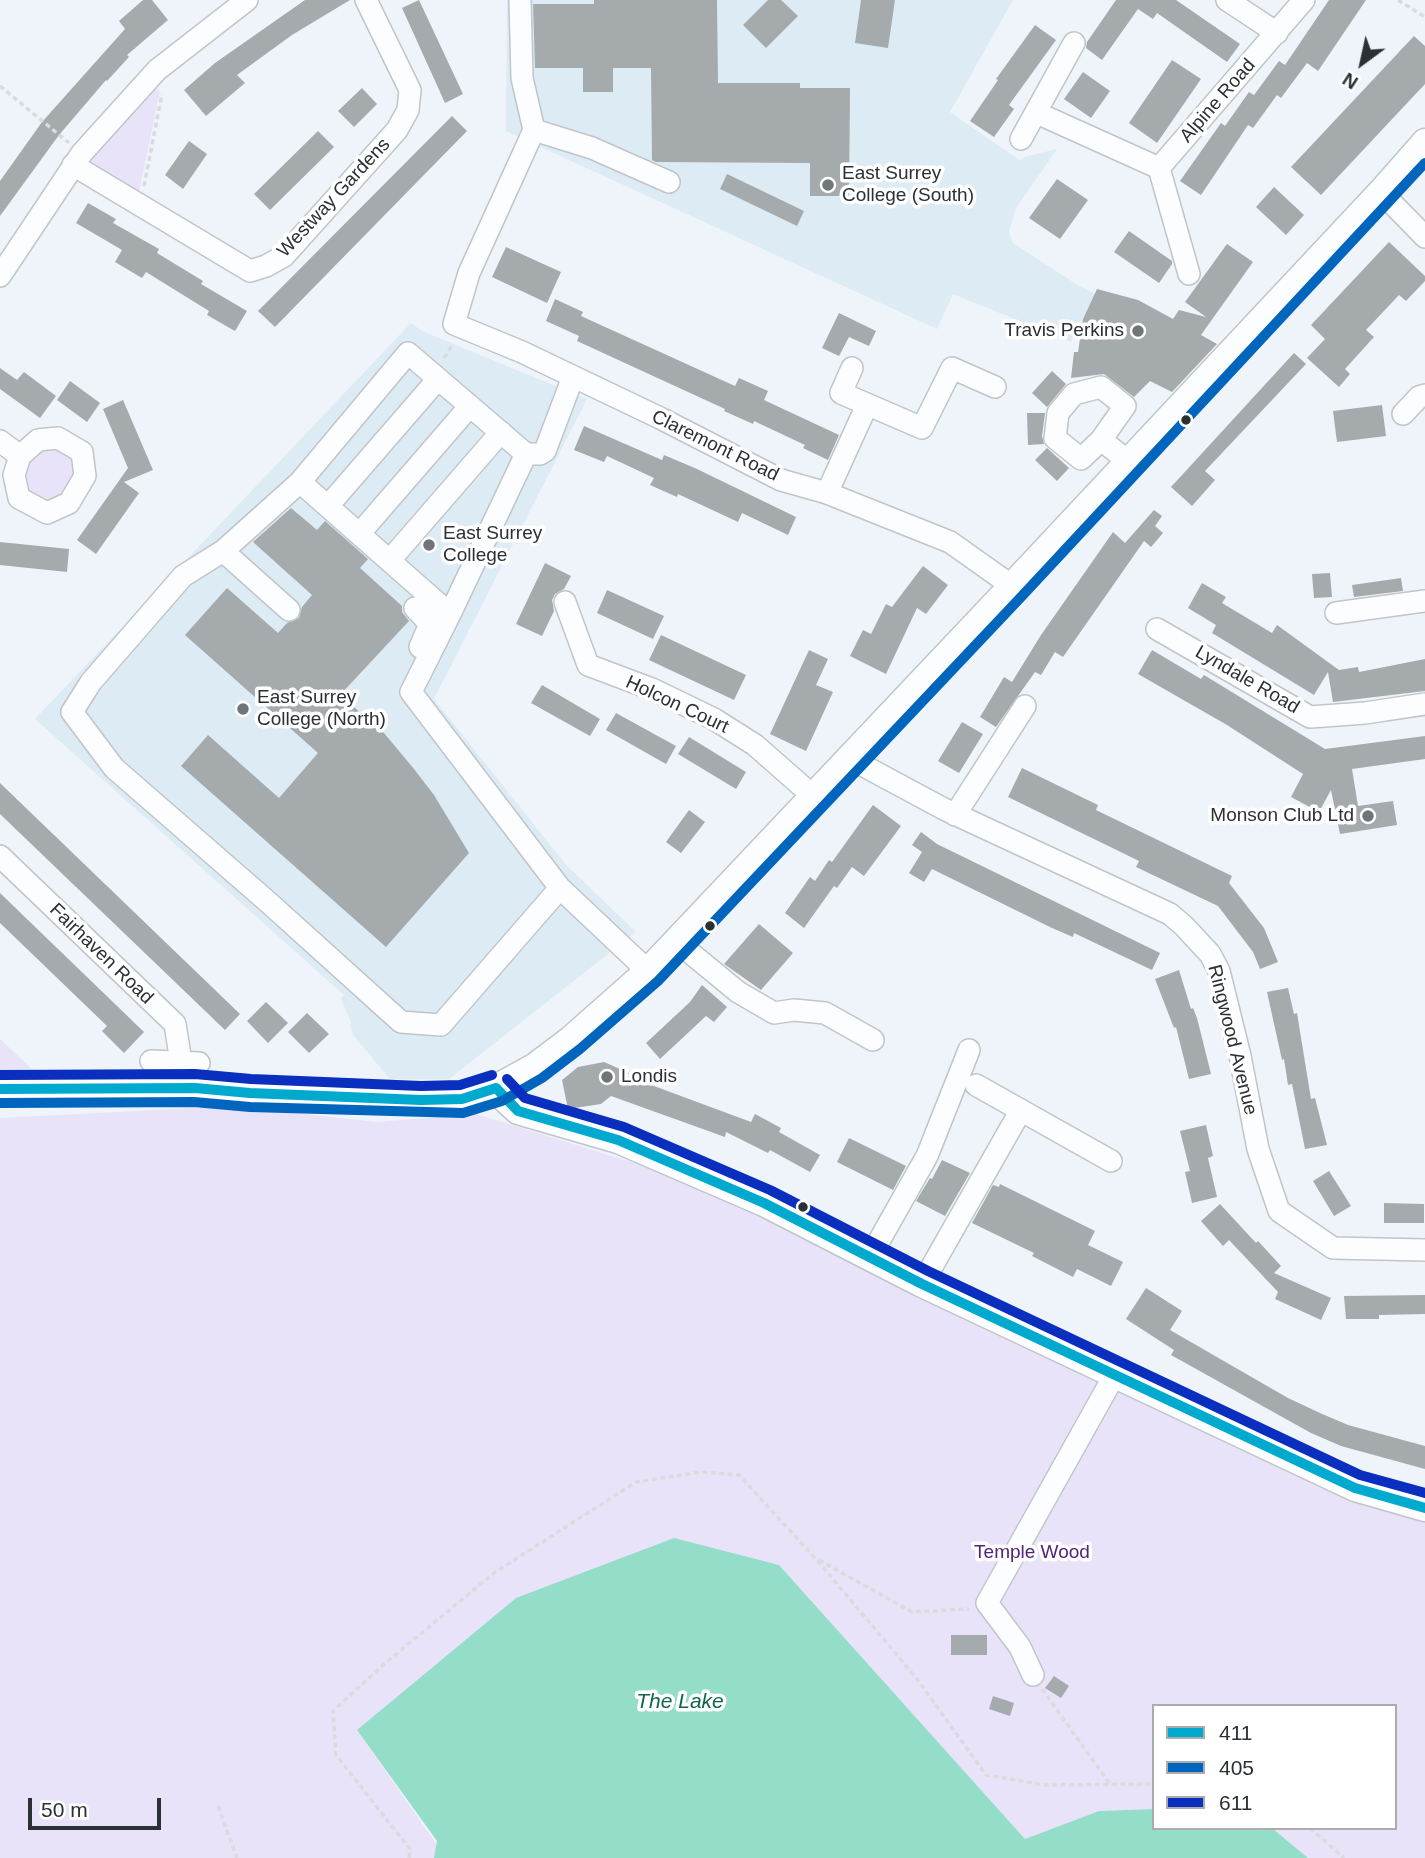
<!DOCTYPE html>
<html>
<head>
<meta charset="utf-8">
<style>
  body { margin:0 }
  #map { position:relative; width:1425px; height:1858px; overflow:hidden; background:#eef4f9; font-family:Helvetica,sans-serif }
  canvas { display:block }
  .legend { position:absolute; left:1152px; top:1704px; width:245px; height:126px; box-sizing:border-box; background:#fff; border:2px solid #aaacad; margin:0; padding:9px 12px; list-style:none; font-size:21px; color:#2b3033 }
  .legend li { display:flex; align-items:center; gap:14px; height:35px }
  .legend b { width:35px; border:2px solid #aaacad }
  .north { position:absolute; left:1327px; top:28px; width:70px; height:70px; -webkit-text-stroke:5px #fff; paint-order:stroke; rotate:213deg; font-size:19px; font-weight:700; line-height:28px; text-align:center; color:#2b3033 }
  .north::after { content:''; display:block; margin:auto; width:24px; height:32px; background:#2b3033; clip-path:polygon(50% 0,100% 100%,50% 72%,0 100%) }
  .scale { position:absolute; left:28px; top:1798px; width:133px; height:32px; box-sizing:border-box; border:4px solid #2b3033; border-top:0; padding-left:9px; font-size:21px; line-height:24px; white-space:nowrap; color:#2b3033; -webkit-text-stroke:5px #fff; paint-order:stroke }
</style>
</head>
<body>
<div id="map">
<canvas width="1425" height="1858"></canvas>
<ul class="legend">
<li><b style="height:9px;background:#00a9ce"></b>411</li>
<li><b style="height:9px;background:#0065bd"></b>405</li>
<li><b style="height:9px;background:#0a2ebe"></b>611</li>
</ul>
<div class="north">N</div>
<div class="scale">50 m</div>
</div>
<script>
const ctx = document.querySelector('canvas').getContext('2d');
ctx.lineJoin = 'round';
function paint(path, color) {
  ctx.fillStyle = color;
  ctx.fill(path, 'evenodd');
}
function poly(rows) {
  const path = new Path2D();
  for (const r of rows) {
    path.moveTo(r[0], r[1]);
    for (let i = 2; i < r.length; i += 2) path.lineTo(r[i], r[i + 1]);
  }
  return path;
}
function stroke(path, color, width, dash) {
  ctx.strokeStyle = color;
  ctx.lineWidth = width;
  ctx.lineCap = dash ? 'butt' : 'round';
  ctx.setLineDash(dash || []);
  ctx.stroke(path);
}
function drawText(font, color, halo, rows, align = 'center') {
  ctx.font = font + ' Helvetica,sans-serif';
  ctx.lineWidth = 7;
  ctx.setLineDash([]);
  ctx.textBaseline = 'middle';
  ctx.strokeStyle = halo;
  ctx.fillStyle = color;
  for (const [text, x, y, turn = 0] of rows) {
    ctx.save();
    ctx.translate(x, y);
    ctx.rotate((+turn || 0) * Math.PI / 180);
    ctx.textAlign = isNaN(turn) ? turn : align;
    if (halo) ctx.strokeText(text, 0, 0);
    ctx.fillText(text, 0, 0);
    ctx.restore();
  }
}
const built = poly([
  [507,0,1013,0,950,112,1021,161,1024,157,1057,149,1016,208,1009,232,1013,243,1076,284,1095,294,1071,342,953,294,937,329,506,131],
  [411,323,422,331,587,399,434,699,567,866,636,932,449,1079,390,1079,353,1035,350,1025,352,1024,341,999,344,995,35,719]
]);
const green = poly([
  [153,84,160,92,138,196,86,163],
  [51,448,66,452,75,463,75,488,48,505,29,495,23,482,26,464,40,452],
  [0,1039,32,1069,0,1072],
  [234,1106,376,1122,476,1114,764,1203,1425,1508,1425,1858,1308,1858,1272,1828,1395,1828,1395,1706,1154,1706,1154,1809,1099,1811,1025,1839,779,1565,357,1730,437,1845,435,1858,0,1858,0,1118]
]);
const water = poly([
  [674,1538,779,1565,1025,1839,1099,1811,1154,1809,1154,1828,1272,1828,1308,1858,434,1858,437,1841,357,1730,516,1598]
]);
const building = poly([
  [143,0,152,0,168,20,127,55,129,57,107,81,106,80,59,135,0,216,0,181,42,122,125,29,119,21],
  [305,0,350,0,292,35,237,75,245,83,206,116,184,90,215,63],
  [419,0,463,94,445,103,402,8],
  [594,0,717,0,718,83,800,83,800,88,850,88,849,196,810,196,810,163,656,162,652,160,651,68,613,68,613,92,583,92,583,68,535,68,533,4,594,4],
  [768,0,781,0,798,16,766,48,743,25],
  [861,0,895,0,888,48,855,43],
  [1116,0,1176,0,1240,44,1227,62,1157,13,1153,19,1138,9,1102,60,1086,48,1087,42],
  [1329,0,1366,0,1318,71,1307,63,1281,98,1277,95,1253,128,1248,125,1201,195,1180,181,1221,123,1225,126,1249,92,1254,95,1279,61,1285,65],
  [1035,25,1056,40,1009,105,1014,109,994,137,970,121,998,80,996,79],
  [1414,36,1425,46,1425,84,1321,195,1291,167],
  [1172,60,1201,79,1157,143,1129,123],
  [1083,72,1110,91,1091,118,1064,99],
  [362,88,377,104,354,127,338,111],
  [452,116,467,131,275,327,258,311],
  [318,131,334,147,270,210,254,194],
  [189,141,207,154,183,189,165,175],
  [727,174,804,211,797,226,720,189],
  [1057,179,1088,200,1060,239,1029,218],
  [1274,187,1304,215,1286,235,1256,207],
  [88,203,116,219,113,223,159,249,157,253,203,281,201,284,247,311,235,331,207,315,209,311,146,272,142,278,115,262,122,250,76,223],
  [1129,231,1172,261,1172,264,1159,283,1114,252],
  [1389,242,1425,276,1425,281,1406,301,1399,295,1366,330,1374,337,1345,369,1350,374,1339,387,1307,358,1325,339,1311,325],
  [1227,244,1253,262,1201,335,1217,344,1172,392,1150,381,1134,397,1104,374,1071,378,1074,352,1078,352,1083,319,1097,289,1138,300,1173,319,1179,310,1206,317,1185,302],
  [506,247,561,272,547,303,492,277],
  [555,299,583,312,581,316,735,386,739,378,768,391,764,400,839,435,828,460,803,448,805,445,754,421,753,424,724,411,725,409,577,341,579,336,546,321],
  [839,313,876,331,869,346,849,337,839,356,822,348],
  [1294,353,1306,364,1205,471,1215,480,1192,506,1171,487],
  [0,368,17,380,24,372,56,396,40,418,0,389],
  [1052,371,1066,384,1047,407,1032,393],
  [70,381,100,403,87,422,57,400],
  [123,400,153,470,124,482,139,493,96,554,77,540,128,468,103,409],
  [1382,405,1386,436,1337,442,1333,411],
  [1027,413,1045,413,1042,436,1044,444,1028,445],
  [584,426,662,460,664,455,697,469,796,517,788,535,742,513,738,522,678,494,677,497,650,485,654,478,607,456,604,462,574,450],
  [1047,448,1069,468,1057,481,1035,460],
  [291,508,317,530,325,521,368,559,360,568,402,606,402,612,409,621,340,695,384,733,414,769,434,795,469,853,386,947,181,766,208,735,279,798,318,753,185,635,227,588,278,633,287,623,299,618,302,607,312,595,253,542],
  [1154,510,1162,516,1155,526,1163,533,1151,547,1144,541,1063,657,1055,652,1041,675,1035,672,996,727,980,717,1004,677,1012,682,1041,635,1113,532,1125,543],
  [0,542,69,549,67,572,0,565],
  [545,563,571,576,564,589,555,594,552,600,554,611,542,636,516,624],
  [923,566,948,585,926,614,917,608,886,674,850,656,863,630,871,634,886,604,892,607],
  [1330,573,1332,597,1314,598,1312,574],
  [1401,578,1403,591,1354,597,1352,585],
  [1202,583,1226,597,1222,603,1272,633,1277,625,1339,670,1358,667,1359,672,1425,659,1425,691,1333,702,1328,672,1314,695,1212,633,1216,625,1188,608],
  [607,590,664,616,653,639,597,613],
  [661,635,746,675,734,700,649,660],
  [809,650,828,659,816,685,833,692,806,751,770,734],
  [1152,650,1201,679,1204,675,1325,749,1425,736,1425,759,1352,769,1358,806,1393,801,1397,825,1340,834,1331,790,1319,812,1291,797,1303,774,1227,725,1138,674],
  [542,685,600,719,590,736,531,703],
  [616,713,676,746,666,764,606,730],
  [962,722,983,734,959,773,938,761],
  [689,737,746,772,736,789,678,754],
  [1022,768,1098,805,1096,810,1232,876,1229,883,1264,928,1278,962,1260,969,1253,952,1218,906,1136,867,1139,861,1008,797],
  [0,783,240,1014,225,1030,0,814],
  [873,805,901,826,864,876,852,867,837,888,834,886,804,928,785,913,810,877,815,881,829,860,832,862],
  [689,810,705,822,681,853,666,842],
  [921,832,937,844,1160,953,1152,970,1074,933,1073,937,1052,928,932,869,924,882,909,873,922,852,912,845],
  [0,893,144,1032,124,1053,102,1031,107,1026,0,923],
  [759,924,793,953,761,990,724,964],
  [1179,970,1191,1009,1193,1008,1197,1018,1211,1074,1189,1079,1176,1027,1174,1028,1155,979],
  [702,985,727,1007,714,1022,706,1016,660,1059,646,1043,690,1002],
  [1288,988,1294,1014,1297,1013,1311,1099,1315,1098,1327,1145,1305,1149,1292,1084,1288,1085,1284,1059,1282,1060,1267,992],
  [266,1002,288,1023,268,1043,247,1021],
  [307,1013,329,1034,309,1053,288,1032],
  [604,1062,629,1073,627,1076,751,1122,755,1114,781,1128,779,1132,820,1155,810,1172,770,1150,768,1153,726,1132,725,1137,611,1096,601,1104,568,1109,562,1080,578,1067],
  [1206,1125,1213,1156,1208,1158,1217,1197,1192,1203,1185,1172,1190,1171,1180,1131],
  [849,1138,906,1166,893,1190,837,1162],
  [942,1160,970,1173,945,1216,916,1201,930,1178,932,1179],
  [1329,1171,1351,1206,1334,1216,1313,1181],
  [1000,1184,1095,1231,1088,1245,1123,1262,1111,1286,1077,1269,1073,1277,1032,1256,1034,1253,972,1223,993,1185,999,1187],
  [1384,1203,1424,1204,1424,1223,1384,1223],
  [1220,1204,1256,1243,1258,1241,1281,1266,1274,1273,1331,1298,1321,1320,1275,1299,1278,1292,1229,1240,1223,1246,1201,1221],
  [1146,1288,1182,1311,1170,1330,1288,1398,1320,1413,1348,1425,1425,1446,1425,1469,1341,1446,1311,1433,1171,1355,1174,1350,1126,1319],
  [1425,1295,1425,1314,1379,1315,1379,1319,1346,1319,1344,1296],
  [951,1635,987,1635,987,1655,951,1655],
  [1054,1676,1069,1686,1061,1698,1045,1688],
  [993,1696,1014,1703,1010,1716,989,1709]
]);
const path = poly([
  [1398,0,1425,17],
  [0,86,69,143],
  [144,186,162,94],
  [444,358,453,344],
  [819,1560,912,1612,969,1609],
  [1042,1689,1110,1784],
  [218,1806,237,1858],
  [1310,1828,1344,1858],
  [409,1858,410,1849,336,1755,333,1711,382,1666,494,1573,636,1482,702,1472,739,1475,816,1559,917,1679,986,1775,1045,1785,1154,1784]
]);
const minor = poly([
  [520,0,522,78,534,130,469,273,454,324,522,352,660,418,781,480,827,493,950,542,1012,586],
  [1227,0,1277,33],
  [1037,113,1159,168,1189,274],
  [534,130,592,148,669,182],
  [1021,139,1074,43],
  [73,165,250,271,266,266,284,256,397,130,408,110,410,90,366,0],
  [1159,168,1304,0],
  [1381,192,1425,237],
  [0,276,82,153,157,70,247,0],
  [852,368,841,393,922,428,952,368,995,387],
  [1403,414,1419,397,1425,395],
  [58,438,82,452,85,476,69,503,47,513,19,498,14,475,20,456,38,440,58,438],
  [1101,440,1081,459,1055,438,1058,413,1074,394,1101,387,1125,406,1101,440,1128,461],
  [0,441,20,456],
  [526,454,540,454,545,451,573,377],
  [827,493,867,405],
  [328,506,438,379],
  [360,533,470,406],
  [223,551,183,576,91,682,72,712,114,768,268,902,401,1022,441,1025,560,888],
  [390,560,501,432],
  [565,602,588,665,652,689,714,719,755,745,813,796],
  [415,608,430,624,420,647],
  [289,610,223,551,300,482],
  [1336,613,1425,601],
  [450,614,300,482,408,353,526,454,450,614,411,692,560,888,648,971],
  [1157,629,1310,717,1365,713,1425,704],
  [849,758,944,809,1170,914,1184,926,1210,954,1219,971,1240,1056,1258,1149,1279,1211,1333,1248,1425,1250],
  [955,815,1025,706],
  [0,856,175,1024,181,1062],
  [676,941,738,992,774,1013,794,1010,825,1013,873,1040],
  [151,1061,199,1063],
  [976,1085,1111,1161],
  [870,1257,927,1156,969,1050],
  [922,1284,1021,1110],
  [1033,1675,1020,1647,987,1603,1114,1376]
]);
const major = poly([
  [496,1088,507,1101,518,1111,618,1140,764,1203,922,1284,1355,1488,1425,1508],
  [0,1089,195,1088,250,1093,462,1099,496,1088,534,1067,571,1039,648,971,1012,586,1381,192,1425,142]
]);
const bus1 = poly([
  [496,1088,518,1111,618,1140,764,1203,922,1284,1355,1488,1425,1508],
  [0,1089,195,1088,250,1093,421,1100,462,1099,496,1088]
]);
const bus2 = poly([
  [0,1103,194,1102,250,1107,463,1113,502,1101,542,1078,580,1049,658,981,1022,596,1425,163]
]);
const bus3 = poly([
  [0,1075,195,1074,251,1079,421,1086,460,1085,492,1075],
  [507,1079,525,1098,624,1127,770,1190,928,1271,1360,1475,1425,1493]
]);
const markers = [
  [828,185,7,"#6f7578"],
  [1138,331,7,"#6f7578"],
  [1186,420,6,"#2b3033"],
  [429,545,7,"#6f7578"],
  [243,709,7,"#6f7578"],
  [1368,816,7,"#6f7578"],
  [710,926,6,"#2b3033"],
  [607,1077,7,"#6f7578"],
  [803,1207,6,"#2b3033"]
];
const streetNames = [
  ["Alpine Road",1218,101,-49],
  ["Westway Gardens",334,198,-47],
  ["Claremont Road",715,446,26],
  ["Lyndale Road",1247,680,30],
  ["Holcon Court",677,705,25],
  ["Fairhaven Road",101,954,44],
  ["Ringwood Avenue",1232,1040,76]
];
const poiNames = [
  ["East Surrey",842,174],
  ["College (South)",842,196],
  ["Travis Perkins",1124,331,"right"],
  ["East Surrey",443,534],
  ["College",443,556],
  ["East Surrey",257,698],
  ["College (North)",257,720],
  ["Monson Club Ltd",1354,816,"right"],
  ["Londis",621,1077]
];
const parkNames = [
  ["Temple Wood",1032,1553]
];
const waterNames = [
  ["The Lake",680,1702]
];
paint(built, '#ddebf5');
paint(green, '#e9e3f9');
paint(water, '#94ddc9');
paint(building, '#a5aaad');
stroke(minor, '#c0c5c9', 24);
stroke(major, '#c0c5c9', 29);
stroke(path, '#dadbdd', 3.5, [5, 3.5]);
stroke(minor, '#fcfdfe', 21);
stroke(major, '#fcfdfe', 26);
stroke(bus1, '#00a9ce', 10);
stroke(bus2, '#0065bd', 10);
stroke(bus3, '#0a2ebe', 10);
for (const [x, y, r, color] of markers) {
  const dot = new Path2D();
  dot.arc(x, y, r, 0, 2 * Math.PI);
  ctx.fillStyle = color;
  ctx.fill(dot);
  stroke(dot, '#fff', 2.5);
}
drawText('19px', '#2b3033', '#fff', streetNames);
drawText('19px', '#2b3033', '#fff', poiNames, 'left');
drawText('19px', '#502476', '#fff', parkNames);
drawText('italic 21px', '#136450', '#fff', waterNames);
</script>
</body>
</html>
